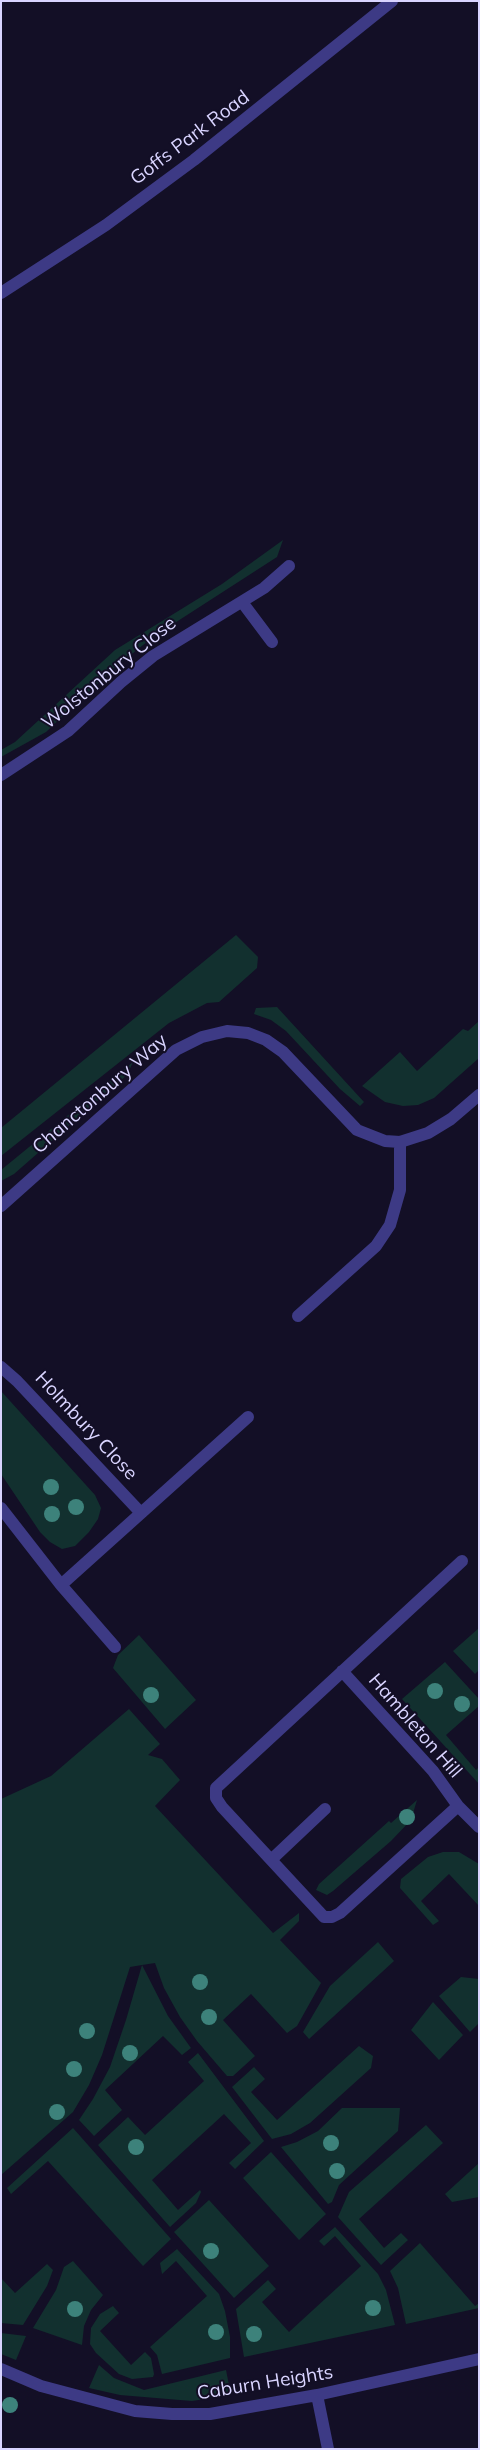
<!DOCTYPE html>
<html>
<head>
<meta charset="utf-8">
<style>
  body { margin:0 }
  #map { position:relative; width:480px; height:2450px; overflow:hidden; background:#130f26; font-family:Mulish,sans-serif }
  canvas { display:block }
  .frame { position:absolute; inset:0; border:2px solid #d9d4ff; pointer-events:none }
</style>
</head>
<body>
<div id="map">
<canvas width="480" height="2450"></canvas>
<div class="frame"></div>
</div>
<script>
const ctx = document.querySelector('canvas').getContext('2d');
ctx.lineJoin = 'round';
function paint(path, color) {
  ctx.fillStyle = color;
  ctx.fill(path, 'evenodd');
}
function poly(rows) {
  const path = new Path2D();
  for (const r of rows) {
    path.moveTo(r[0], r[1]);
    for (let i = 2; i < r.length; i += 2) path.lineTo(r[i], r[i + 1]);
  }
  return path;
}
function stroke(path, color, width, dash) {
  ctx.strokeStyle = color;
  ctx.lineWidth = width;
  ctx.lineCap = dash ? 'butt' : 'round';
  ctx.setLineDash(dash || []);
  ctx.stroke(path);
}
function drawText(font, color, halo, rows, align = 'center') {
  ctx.font = font + ' Mulish,sans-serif';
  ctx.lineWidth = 4;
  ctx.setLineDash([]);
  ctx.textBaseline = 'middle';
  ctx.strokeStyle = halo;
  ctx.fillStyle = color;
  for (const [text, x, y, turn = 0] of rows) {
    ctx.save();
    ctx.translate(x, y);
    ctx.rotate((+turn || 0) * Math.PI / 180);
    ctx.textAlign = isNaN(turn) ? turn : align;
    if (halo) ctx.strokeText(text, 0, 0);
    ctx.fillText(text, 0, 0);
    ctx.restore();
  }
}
const green = poly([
  [283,540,277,557,153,637,112,670,46,732,1,757,1,750,15,742,115,650,222,584],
  [236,935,258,957,257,968,219,1002,207,1003,169,1023,1,1156,1,1128],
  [277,1007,364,1102,360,1106,340,1089,286,1031,271,1020,254,1014,256,1008],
  [479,1021,479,1058,434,1098,418,1105,403,1106,385,1102,362,1086,400,1052,417,1071,463,1029,468,1031],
  [133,1062,127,1075,14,1174,1,1181,1,1170],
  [1,1391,95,1495,101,1508,98,1519,89,1532,75,1546,62,1549,50,1542,40,1532,1,1474],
  [479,1628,479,1670,475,1674,453,1651],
  [139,1635,196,1700,165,1729,113,1668,118,1655],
  [445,1662,479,1699,479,1706,446,1735,476,1770,479,1767,479,1784,402,1699],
  [129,1709,160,1744,148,1755,162,1759,180,1780,155,1806,273,1933,299,1913,299,1921,280,1940,321,1983,297,2026,287,2033,251,1994,223,2020,255,2056,233,2076,227,2076,197,2041,180,2017,164,1988,155,1963,142,1965,168,2016,191,2048,182,2055,163,2036,105,2090,122,2110,94,2136,79,2120,93,2099,110,2067,126,2020,142,1965,130,1967,102,2055,89,2085,73,2112,1,2175,1,1799,51,1776],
  [417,1800,411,1820,391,1841,333,1891,327,1895,316,1890,319,1884,389,1821,391,1823],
  [443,1852,459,1852,479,1864,479,1906,449,1874,421,1901,439,1921,433,1925,400,1888,401,1879,428,1857],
  [378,1942,394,1961,309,2039,303,2032,330,1986],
  [461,1977,479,1979,479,2023,470,2032,439,1996],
  [433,2002,463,2035,439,2060,411,2030],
  [359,2046,373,2056,371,2068,310,2123,291,2134,272,2139,232,2087,254,2067,265,2079,251,2092,277,2120],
  [198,2053,264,2141,235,2169,229,2163,251,2143,224,2114,152,2180,178,2210,200,2190,201,2192,196,2203,170,2227,98,2145,128,2117,145,2135,204,2081,188,2062],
  [342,2108,400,2108,398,2131,339,2185,332,2202,328,2204,281,2147,297,2142,318,2131],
  [426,2125,443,2143,359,2219,384,2248,401,2233,408,2240,381,2265,338,2217,349,2192],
  [73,2128,171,2239,143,2266,48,2161,11,2194,7,2188],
  [271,2152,326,2214,299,2240,243,2178],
  [479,2163,479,2197,452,2202,445,2194],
  [209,2200,269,2266,234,2298,174,2232],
  [335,2227,378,2274,386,2290,395,2325,244,2357,236,2309,268,2280,276,2289,262,2302,289,2332,361,2266,335,2236,324,2246,319,2241],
  [420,2243,475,2306,479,2303,479,2308,406,2324,398,2288,390,2271],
  [177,2249,219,2294,225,2311,230,2337,230,2358,162,2374,157,2355,150,2347,207,2296,176,2261,162,2274,160,2263],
  [73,2261,103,2295,91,2310,84,2326,82,2345,33,2328,56,2290,64,2267],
  [47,2264,53,2270,47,2286,23,2325,1,2323,1,2278,15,2293],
  [113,2306,119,2313,100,2331,131,2365,145,2352,151,2358,154,2374,153,2377,132,2379,119,2374,96,2353,90,2344,91,2328,100,2314],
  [1,2333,26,2336,16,2360,1,2354],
  [99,2365,114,2378,144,2390,226,2370,231,2395,192,2401,120,2395,89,2388]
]);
const minor = poly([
  [1,293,106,225,194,160,392,1],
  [242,602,272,642],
  [1,775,68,731,121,682,153,656,264,588,289,566],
  [1,1206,176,1050,202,1037,227,1031,248,1033,266,1040,283,1052,357,1130,385,1141,400,1142,428,1133,451,1119,479,1095],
  [298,1316,376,1246,390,1225,400,1190,400,1142],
  [1,1367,17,1381,141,1513],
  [1,1508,61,1585,248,1417],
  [61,1585,115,1647],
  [342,1671,433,1771,458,1806,479,1827],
  [458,1806,340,1913,332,1917,324,1917,222,1807,216,1798,216,1788,462,1561],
  [271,1860,325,1809],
  [1,2369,41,2386,135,2411,172,2414,210,2414,317,2395,479,2359],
  [317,2395,328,2449]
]);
const trees = [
  [51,1487],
  [76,1507],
  [52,1514],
  [435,1691],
  [151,1695],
  [462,1704],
  [407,1817],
  [200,1982],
  [209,2017],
  [87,2031],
  [130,2053],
  [74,2069],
  [57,2112],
  [331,2143],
  [136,2147],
  [337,2171],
  [211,2251],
  [373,2308],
  [75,2309],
  [216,2332],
  [254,2334],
  [10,2405]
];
const streetNames = [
  ["Goffs Park Road",190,138,-37],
  ["Wolstonbury Close",109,673,-39],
  ["Chanctonbury Way",100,1094,-41],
  ["Holmbury Close",86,1426,47],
  ["Hambleton Hill",415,1726,49],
  ["Caburn Heights",265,2383,-9]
];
paint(green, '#12302f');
stroke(minor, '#3d3a85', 12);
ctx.fillStyle = '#3d827b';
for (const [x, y] of trees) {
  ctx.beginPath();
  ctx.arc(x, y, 8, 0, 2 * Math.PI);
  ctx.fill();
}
drawText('19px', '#d9d4ff', '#130f26', streetNames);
</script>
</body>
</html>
